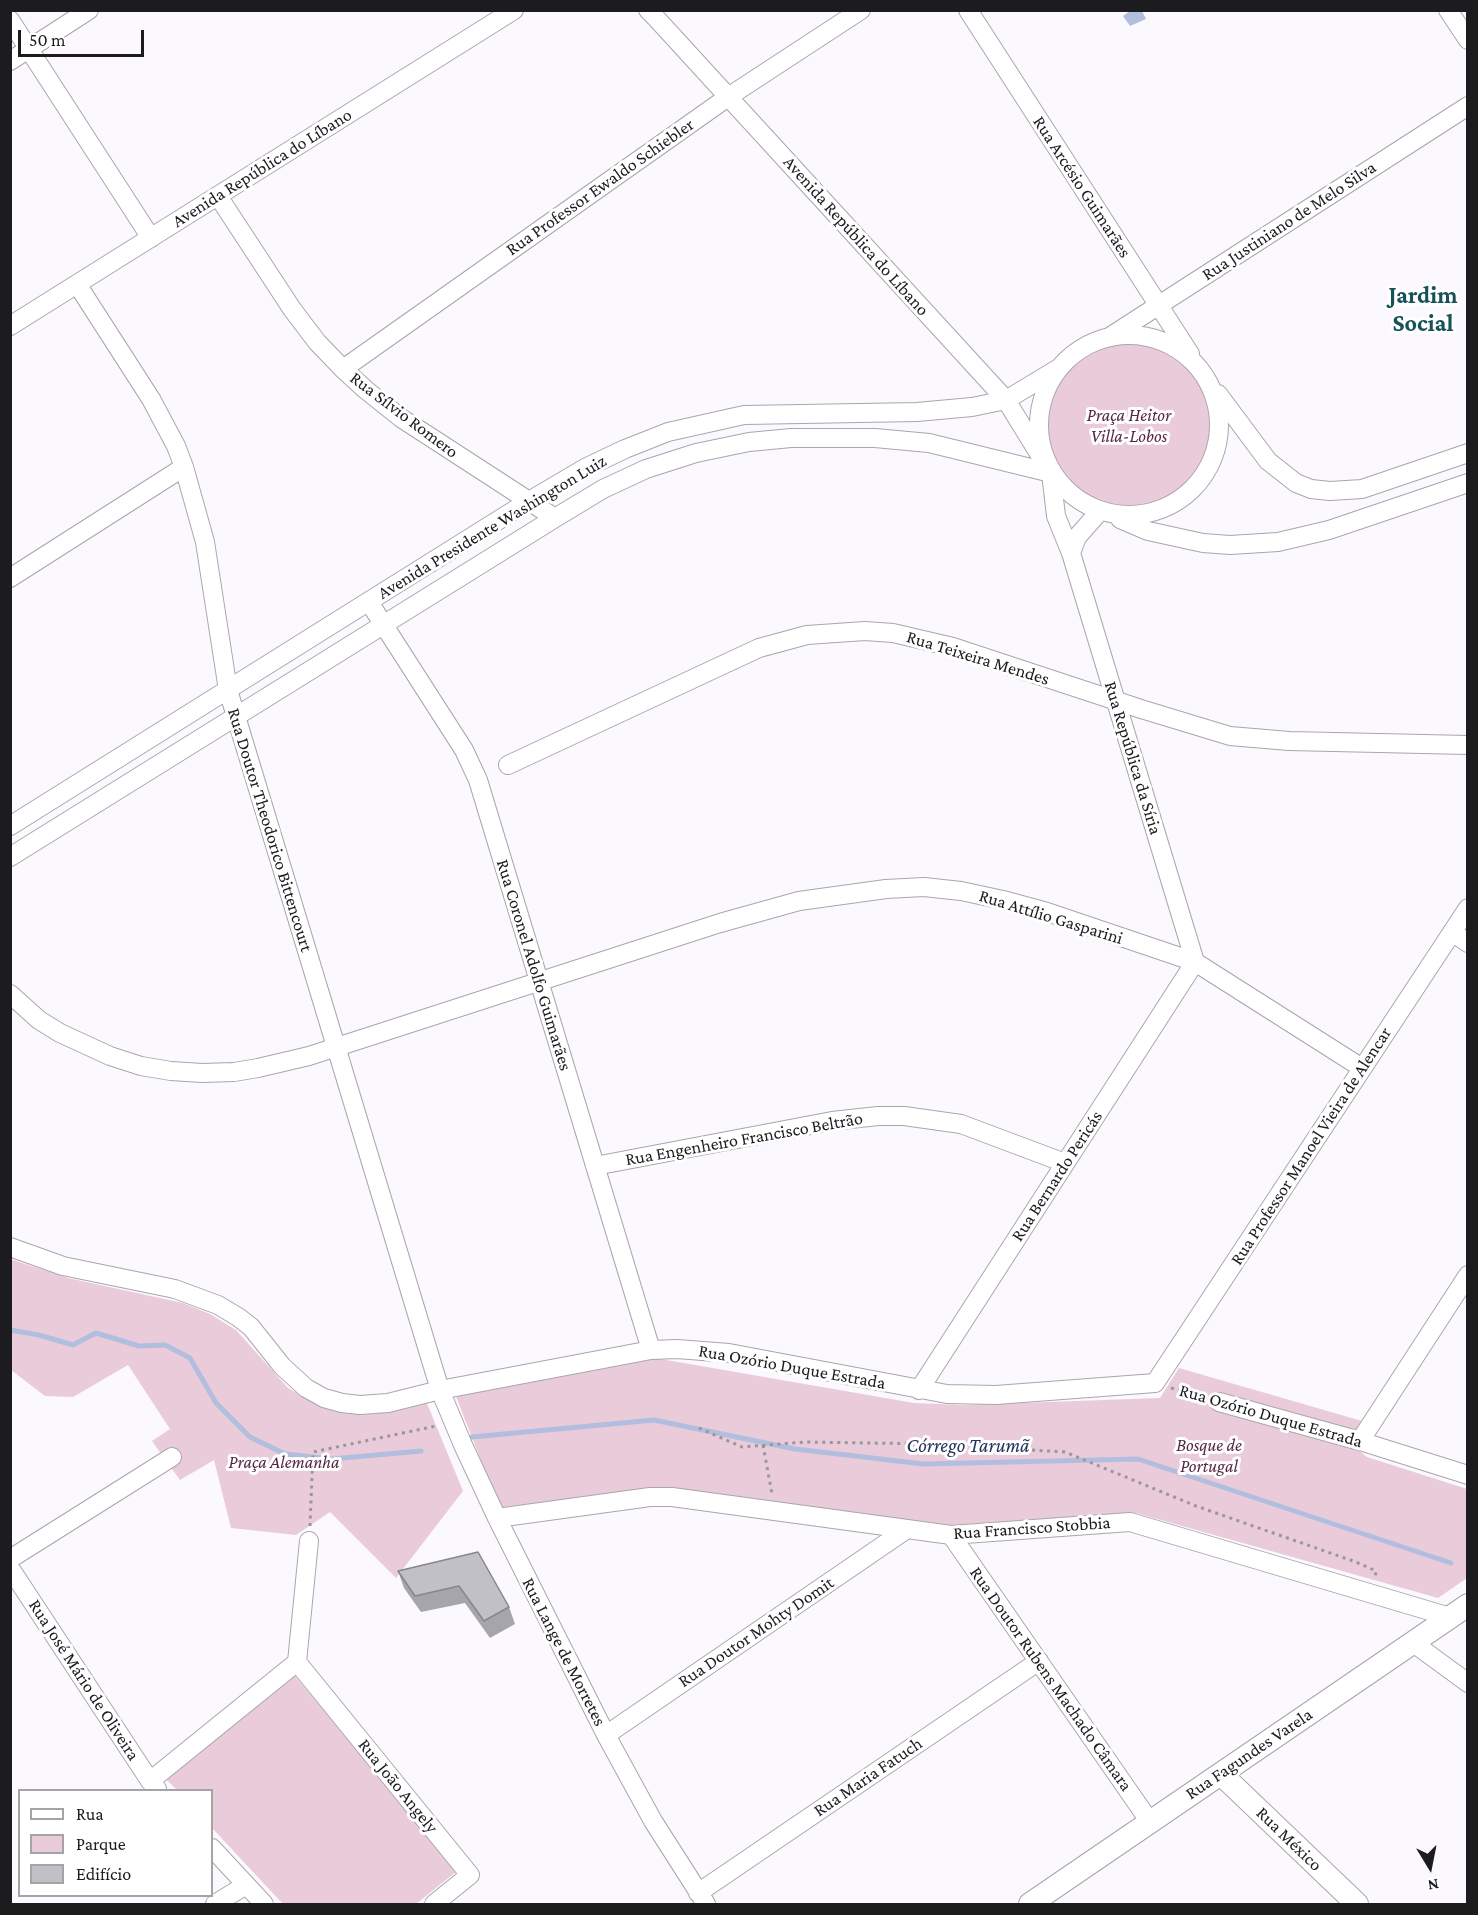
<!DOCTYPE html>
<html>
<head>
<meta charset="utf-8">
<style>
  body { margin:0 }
  #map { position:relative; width:1478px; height:1915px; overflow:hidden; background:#fbf8fe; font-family:"Crimson Pro",serif }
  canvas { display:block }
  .frame { position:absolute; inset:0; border:12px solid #1c1b1d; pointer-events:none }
  .legend { position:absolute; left:18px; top:1789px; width:195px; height:108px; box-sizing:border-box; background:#fff; border:2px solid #a4a4a5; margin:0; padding:8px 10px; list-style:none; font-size:18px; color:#1c1b1d }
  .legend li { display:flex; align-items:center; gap:12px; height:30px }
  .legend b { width:30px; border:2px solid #a4a4a5 }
  .north { position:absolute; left:1400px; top:1837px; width:60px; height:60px; -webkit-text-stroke:4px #fff; paint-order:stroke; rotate:170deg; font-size:16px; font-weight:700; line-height:24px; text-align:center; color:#1c1b1d }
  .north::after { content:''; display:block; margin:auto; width:21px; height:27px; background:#1c1b1d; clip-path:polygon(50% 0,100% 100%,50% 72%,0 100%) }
  .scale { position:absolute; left:18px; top:30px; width:126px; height:27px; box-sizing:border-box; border:3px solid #1c1b1d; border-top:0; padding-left:8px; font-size:18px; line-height:21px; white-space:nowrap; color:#1c1b1d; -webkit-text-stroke:4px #fff; paint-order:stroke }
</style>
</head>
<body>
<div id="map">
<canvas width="1478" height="1915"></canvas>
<div class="frame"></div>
<ul class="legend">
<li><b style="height:8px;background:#fff"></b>Rua</li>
<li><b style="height:16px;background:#eacbda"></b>Parque</li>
<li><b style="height:16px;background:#c1c0c7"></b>Edifício</li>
</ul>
<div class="north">N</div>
<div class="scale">50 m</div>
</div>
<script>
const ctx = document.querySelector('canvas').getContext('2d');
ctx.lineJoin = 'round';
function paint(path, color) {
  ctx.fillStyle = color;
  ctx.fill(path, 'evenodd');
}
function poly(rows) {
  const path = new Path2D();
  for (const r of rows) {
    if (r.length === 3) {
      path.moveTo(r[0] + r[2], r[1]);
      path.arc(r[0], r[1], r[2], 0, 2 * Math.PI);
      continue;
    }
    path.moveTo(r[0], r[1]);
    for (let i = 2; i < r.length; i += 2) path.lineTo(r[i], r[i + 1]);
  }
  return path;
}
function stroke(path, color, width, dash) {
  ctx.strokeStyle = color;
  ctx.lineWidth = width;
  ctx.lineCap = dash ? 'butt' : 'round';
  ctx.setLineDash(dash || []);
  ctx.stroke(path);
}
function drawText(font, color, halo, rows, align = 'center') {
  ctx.font = font + ' "Crimson Pro",serif';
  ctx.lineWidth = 6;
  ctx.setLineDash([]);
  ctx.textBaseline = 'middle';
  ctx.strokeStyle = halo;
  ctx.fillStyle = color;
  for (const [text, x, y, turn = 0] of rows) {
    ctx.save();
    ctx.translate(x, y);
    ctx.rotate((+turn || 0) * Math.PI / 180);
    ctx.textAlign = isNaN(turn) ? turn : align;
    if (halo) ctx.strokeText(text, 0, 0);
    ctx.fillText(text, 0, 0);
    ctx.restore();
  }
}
const green = poly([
  [1129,425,81],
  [10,1259,68,1278,183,1303,210,1314,236,1330,288,1388,313,1402,353,1411,426,1401,463,1491,396,1578,330,1512,296,1535,231,1528,214,1460,180,1480,152,1441,170,1429,128,1365,73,1397,45,1396,11,1370],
  [655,1358,914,1403,964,1405,1160,1398,1179,1368,1362,1421,1355,1434,1357,1449,1367,1457,1467,1489,1467,1578,1438,1598,1136,1513,943,1527,661,1488,500,1509,455,1394],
  [295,1676,457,1871,416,1904,283,1904,212,1828,212,1790,177,1790,166,1779]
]);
const water = poly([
  [1130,11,1142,11,1146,19,1130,26,1123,16]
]);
const stream = poly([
  [10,1330,39,1335,73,1345,96,1333,139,1346,165,1345,190,1358,216,1403,250,1437,285,1454,332,1459,421,1451],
  [472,1437,654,1420,795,1449,923,1464,1138,1459,1451,1563]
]);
const path = poly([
  [1171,1388,1202,1397],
  [699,1428,742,1447,805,1442,933,1444,1065,1452,1196,1506,1356,1562,1376,1571,1375,1577],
  [763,1445,772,1494],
  [310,1526,313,1452,436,1426]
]);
const minor = poly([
  [648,10,656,18,1006,400,1051,473,1056,516,1071,553,1195,962,919,1390],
  [968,10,1190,354],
  [1448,10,1468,40],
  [10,20,151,238],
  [10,61,89,10],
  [218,196,292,309,317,342,343,369,366,390,401,418,555,518],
  [77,284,151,399,176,446,184,467,205,542,228,690,440,1390,463,1445,497,1518,606,1735,653,1821,706,1904],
  [10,326,514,10],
  [1129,425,90],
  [1111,336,1468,106],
  [343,369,728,97,861,10],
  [1218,394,1268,461,1296,483,1311,489,1330,491,1362,489,1468,453],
  [1120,519,1148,531,1203,543,1230,545,1278,542,1329,530,1468,483],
  [1071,553,1077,537,1100,511],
  [10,578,184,467],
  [369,602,464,750,478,780,651,1350],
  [508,765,759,648,807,635,865,631,893,633,953,647,1141,709,1230,736,1289,741,1468,745],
  [10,826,529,501,585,468,625,449,668,432,744,415,917,412,972,407,1006,400,1059,368],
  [10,857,555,518,603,489,646,469,696,453,749,442,791,438,875,438,929,443,1051,473],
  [1452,932,1468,943],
  [10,994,39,1020,60,1033,110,1056,141,1066,171,1071,202,1073,234,1072,258,1068,309,1056,720,923,799,901,886,889,924,887,961,891,1003,900,1047,912,1195,962,1362,1068],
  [595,1166,832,1121,878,1116,904,1116,961,1124,1065,1163],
  [10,1247,63,1266,175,1289,218,1305,238,1317,251,1327,282,1366,306,1388,324,1398,342,1403,360,1405,388,1403,440,1390,651,1350,677,1349,729,1353,947,1394,996,1395,1155,1383,1468,908],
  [1219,1402,1360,1441,1468,1475],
  [1360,1441,1468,1275],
  [497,1518,650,1497,672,1497,951,1535,1130,1522,1450,1617],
  [951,1535,1150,1822],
  [10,1559,172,1457],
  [10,1568,150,1781,157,1789],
  [1412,1642,1468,1683],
  [297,1662,470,1875,434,1904],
  [606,1735,907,1529],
  [150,1781,297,1662,309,1541],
  [212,1848,264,1904],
  [698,1893,1039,1661],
  [215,1904,246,1885]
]);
const major = poly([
  [1221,1774,1357,1904],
  [1030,1904,1468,1605]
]);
const wall = poly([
  [478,1552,509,1607,515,1624,490,1638,465,1603,421,1612,404,1588,398,1571]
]);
const building = poly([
  [478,1552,509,1607,484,1621,459,1586,415,1596,398,1571,478,1552]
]);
const streetNames = [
  ["Avenida República do Líbano",262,168,-32],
  ["Rua Professor Ewaldo Schiebler",600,187,-35],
  ["Rua Arcésio Guimarães",1082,187,57],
  ["Rua Justiniano de Melo Silva",1289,221,-33],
  ["Avenida República do Líbano",856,236,48],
  ["Rua Sílvio Romero",404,415,37],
  ["Avenida Presidente Washington Luiz",492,527,-31],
  ["Rua Teixeira Mendes",978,658,17],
  ["Rua República da Síria",1133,758,73],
  ["Rua Doutor Theodorico Bittencourt",270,830,73],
  ["Rua Attílio Gasparini",1051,917,17],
  ["Rua Coronel Adolfo Guimarães",534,965,73],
  ["Rua Engenheiro Francisco Beltrão",744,1139,-10],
  ["Rua Professor Manoel Vieira de Alencar",1311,1146,-57],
  ["Rua Bernardo Pericás",1057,1176,-57],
  ["Rua Ozório Duque Estrada",792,1367,10],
  ["Rua Ozório Duque Estrada",1271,1416,16],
  ["Rua Francisco Stobbia",1032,1528,-4],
  ["Rua Doutor Mohty Domit",756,1632,-34],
  ["Rua Lange de Morretes",564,1652,63],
  ["Rua Doutor Rubens Machado Câmara",1051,1679,55],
  ["Rua José Mário de Oliveira",84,1680,57],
  ["Rua Fagundes Varela",1249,1754,-34],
  ["Rua Maria Fatuch",868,1777,-34],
  ["Rua João Angely",398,1786,51],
  ["Rua México",1289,1839,44]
];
const parkNames = [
  ["Praça Heitor",1129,415],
  ["Villa-Lobos",1129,436],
  ["Bosque de",1209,1445],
  ["Portugal",1209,1466],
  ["Praça Alemanha",284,1462]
];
const waterNames = [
  ["Córrego Tarumã",968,1446]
];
const districtNames = [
  ["Jardim",1423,296],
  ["Social",1423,324]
];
paint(green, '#eacbda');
paint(water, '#b2bedd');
stroke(stream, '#b2bedd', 5);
stroke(minor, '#a9a6ac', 20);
stroke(major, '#a9a6ac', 24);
stroke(path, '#99979b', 3, [3, 4.5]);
stroke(minor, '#fff', 18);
stroke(major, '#fff', 22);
paint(wall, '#a6a5ab');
paint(building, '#c1c0c7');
stroke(building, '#87868b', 1.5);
drawText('18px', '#1c1b1d', '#fff', streetNames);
drawText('italic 18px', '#552740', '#fff', parkNames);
drawText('italic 20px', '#25325b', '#fff', waterNames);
drawText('bold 24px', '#17515a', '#fff', districtNames);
</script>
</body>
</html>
